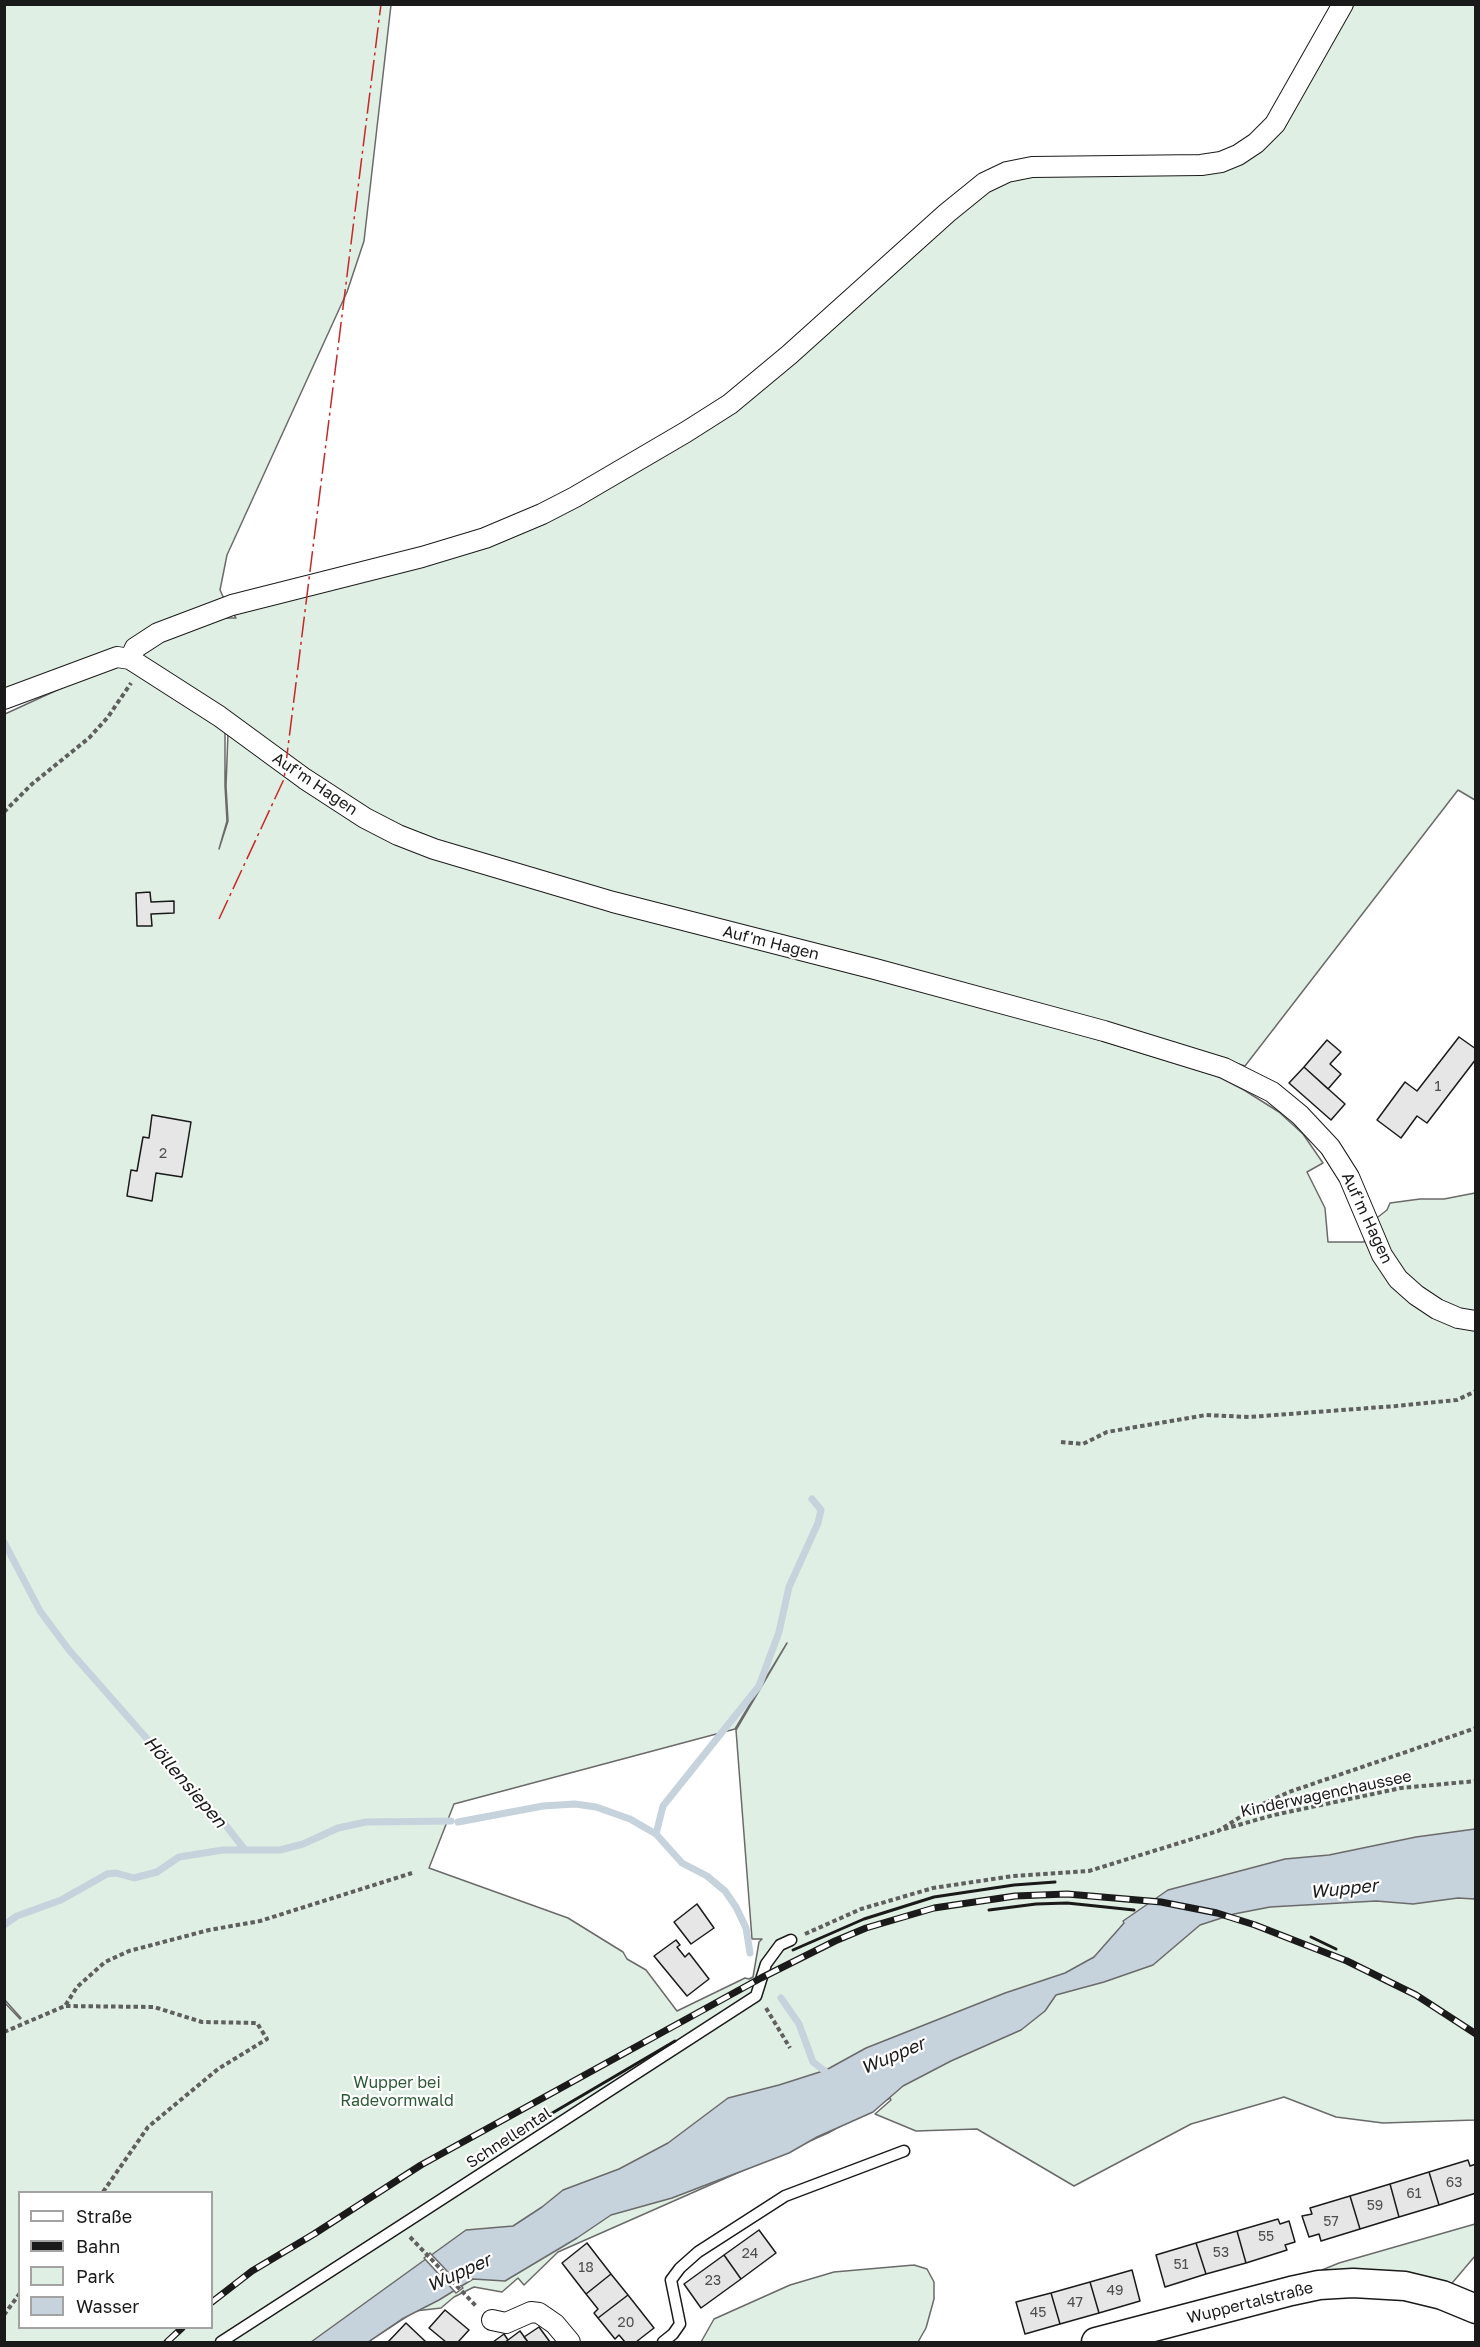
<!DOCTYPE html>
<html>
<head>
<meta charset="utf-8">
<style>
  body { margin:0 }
  #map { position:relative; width:1480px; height:2347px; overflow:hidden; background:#fff; font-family:"Golos Text",sans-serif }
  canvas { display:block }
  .frame { position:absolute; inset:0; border:6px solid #1a1a1a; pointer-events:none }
  .legend { position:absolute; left:18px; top:2191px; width:195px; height:138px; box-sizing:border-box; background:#fff; border:2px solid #a3a3a3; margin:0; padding:8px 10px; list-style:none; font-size:18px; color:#1a1a1a }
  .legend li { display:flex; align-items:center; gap:12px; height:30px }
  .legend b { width:30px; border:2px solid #a3a3a3 }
</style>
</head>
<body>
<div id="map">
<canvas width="1480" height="2347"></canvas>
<div class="frame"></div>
<ul class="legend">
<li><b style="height:8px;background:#fff"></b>Straße</li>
<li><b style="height:8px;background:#1a1a1a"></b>Bahn</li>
<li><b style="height:16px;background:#e0efe3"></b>Park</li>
<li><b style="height:16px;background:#c6d2dc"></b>Wasser</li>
</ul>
</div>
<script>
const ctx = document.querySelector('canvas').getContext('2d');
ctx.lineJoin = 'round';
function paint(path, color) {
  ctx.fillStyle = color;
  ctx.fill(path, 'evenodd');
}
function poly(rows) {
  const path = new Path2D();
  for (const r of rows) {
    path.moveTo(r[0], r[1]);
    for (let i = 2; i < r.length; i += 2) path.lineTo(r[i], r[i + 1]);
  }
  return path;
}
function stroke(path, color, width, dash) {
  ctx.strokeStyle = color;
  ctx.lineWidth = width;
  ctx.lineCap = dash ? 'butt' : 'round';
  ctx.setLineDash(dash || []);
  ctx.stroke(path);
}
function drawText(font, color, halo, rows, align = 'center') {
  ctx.font = font + ' "Golos Text",sans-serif';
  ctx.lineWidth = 4.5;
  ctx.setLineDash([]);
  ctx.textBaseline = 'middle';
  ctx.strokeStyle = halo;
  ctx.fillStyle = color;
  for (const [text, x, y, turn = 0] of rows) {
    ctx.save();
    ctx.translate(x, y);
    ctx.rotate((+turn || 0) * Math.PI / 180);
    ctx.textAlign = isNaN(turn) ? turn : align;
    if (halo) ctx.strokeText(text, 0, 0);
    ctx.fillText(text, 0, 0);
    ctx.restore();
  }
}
const green = poly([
  [5,5,391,5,364,241,347,292,227,555,220,590,226,603,196,618,5,698,5,5],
  [1348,5,1475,5,1475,800,1458,790,1245,1066,1106,1024,615,895,437,841,370,812,225,712,225,786,227,821,219,849,228,821,226,786,228,733,299,787,358,824,431,857,611,911,872,976,1099,1040,1217,1076,1244,1090,1279,1112,1303,1134,1323,1163,1307,1172,1325,1208,1328,1242,1364,1242,1369,1224,1387,1210,1390,1203,1420,1199,1444,1199,1475,1193,1475,2120,1383,2123,1336,2117,1284,2097,1191,2124,1074,2186,977,2129,916,2131,875,2114,891,2100,890,2098,828,2133,558,2252,524,2285,518,2278,502,2292,474,2287,454,2297,441,2308,415,2311,368,2342,5,2342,4,2002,20,2019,21,2018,4,1999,5,714,214,618,236,618,231,610,400,568,650,458,1007,174,1233,166,1348,5],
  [787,1643,736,1730,752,1939,762,1939,759,1942,753,1977,749,1979,745,1978,677,2011,646,1970,627,1959,623,1952,568,1918,429,1868,454,1804,735,1729,787,1643],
  [20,2192,212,2192,212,2328,20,2328,20,2192],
  [1475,2224,1475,2256,1442,2295,1303,2288,1322,2270,1339,2263,1475,2224],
  [914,2265,927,2269,934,2282,934,2299,926,2328,918,2342,701,2342,714,2319,790,2285,834,2272,914,2265]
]);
const water = poly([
  [1475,1829,1475,1899,1458,1898,1413,1904,1376,1901,1270,1907,1234,1914,1200,1925,1153,1965,1104,1982,1056,1995,1045,2011,1021,2030,951,2061,903,2086,873,2112,817,2137,789,2153,672,2198,611,2215,577,2238,505,2281,473,2279,439,2300,402,2319,368,2342,311,2342,466,2230,513,2226,542,2207,563,2190,619,2169,668,2143,728,2098,779,2085,826,2070,866,2048,1005,1993,1065,1973,1094,1957,1124,1923,1123,1921,1168,1890,1285,1859,1329,1855,1416,1837,1475,1829]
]);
const pier = poly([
  [430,2253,463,2288,456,2293,424,2258,430,2253]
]);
const stream = poly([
  [4,1542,40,1611,69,1650,207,1807,220,1818,245,1850,280,1850,303,1844,338,1828,366,1822,451,1821],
  [458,1822,543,1806,575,1804,596,1807,630,1819,656,1834,682,1863,707,1876,725,1891,736,1907,746,1928,750,1953],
  [656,1834,663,1806,759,1686,779,1632,789,1587,818,1523,821,1510,812,1499],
  [4,1925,17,1916,61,1900,107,1874,116,1873,134,1878,157,1872,179,1857,223,1850,245,1850],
  [781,1998,799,2024,813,2062,830,2075]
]);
const building = poly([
  [150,892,151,902,174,901,174,913,151,914,152,926,137,926,136,893,150,892],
  [1459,1037,1476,1049,1476,1059,1427,1123,1417,1116,1401,1138,1377,1120,1405,1082,1417,1091,1459,1037],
  [1327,1040,1341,1052,1330,1064,1341,1074,1328,1089,1304,1067,1327,1040],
  [1304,1067,1345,1104,1331,1120,1289,1083,1304,1067],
  [152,1115,191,1122,182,1177,156,1173,152,1201,127,1196,131,1170,137,1171,143,1137,149,1138,152,1115],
  [697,1904,714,1928,691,1944,674,1922,697,1904],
  [676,1940,680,1945,677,1947,685,1957,689,1953,709,1979,687,1996,654,1956,676,1940],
  [1468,2160,1470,2166,1476,2164,1476,2193,1439,2205,1429,2172,1468,2160],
  [1429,2172,1439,2205,1399,2217,1390,2184,1429,2172],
  [1390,2184,1399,2217,1360,2229,1350,2196,1390,2184],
  [1350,2196,1360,2229,1321,2241,1319,2234,1309,2237,1302,2216,1312,2214,1310,2208,1350,2196],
  [1278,2219,1280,2224,1289,2221,1295,2242,1285,2245,1287,2250,1246,2263,1237,2231,1278,2219],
  [759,2230,776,2253,741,2279,724,2255,759,2230],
  [1237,2231,1246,2263,1206,2274,1196,2243,1237,2231],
  [587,2243,611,2274,586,2294,562,2263,587,2243],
  [1196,2243,1206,2274,1165,2287,1156,2255,1196,2243],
  [724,2255,741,2279,701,2308,684,2284,724,2255],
  [1132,2270,1140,2301,1099,2313,1090,2282,1132,2270],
  [611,2274,628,2295,598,2318,594,2313,598,2309,586,2294,611,2274],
  [1090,2282,1099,2313,1060,2324,1051,2293,1090,2282],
  [1051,2293,1060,2324,1025,2334,1016,2302,1051,2293],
  [628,2295,654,2328,636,2342,625,2342,619,2335,615,2339,598,2318,628,2295],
  [445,2310,469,2330,458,2342,446,2342,429,2328,445,2310],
  [406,2323,426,2342,388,2342,406,2323],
  [539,2327,550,2342,528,2342,524,2337,539,2327],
  [520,2331,528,2342,505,2342,508,2340,520,2331],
  [504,2334,508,2340,505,2342,493,2342,504,2334]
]);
const path = poly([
  [4,812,32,784,89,738,108,717,131,683],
  [1061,1442,1083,1444,1107,1432,1206,1415,1249,1417,1396,1406,1457,1400,1476,1391],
  [1224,1829,1274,1815,1401,1788,1476,1781],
  [805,1934,861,1909,933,1888,1013,1876,1089,1871,1218,1831,1256,1807,1289,1792,1476,1728],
  [66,2006,154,2007,202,2022,257,2023,267,2039,218,2069,148,2127,103,2192],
  [766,2008,790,2048],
  [4,2032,65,2006,77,1987,105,1962,129,1951,209,1930,260,1921,412,1873],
  [410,2237,477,2307],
  [4,2315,20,2293]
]);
const service = poly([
  [221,2342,756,1996,766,1964,780,1945,791,1940],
  [663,2342,673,2334,680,2324,671,2280,680,2268,698,2252,785,2196,904,2151]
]);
const minor = poly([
  [130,659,135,648,158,633,232,605,422,557,485,538,542,514,575,497,686,432,730,404,789,355,947,213,984,183,1007,172,1032,167,1201,165,1221,162,1238,155,1256,143,1275,124,1343,4],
  [4,699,117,657,130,659,219,716,305,779,365,818,398,835,434,849,613,902,875,969,1104,1031,1224,1068,1272,1092,1300,1115,1330,1147,1349,1177,1382,1255,1398,1279,1416,1295,1437,1309,1458,1318,1476,1321],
  [492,2320,506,2323,531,2312,539,2313,555,2324,570,2342]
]);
const secondary = poly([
  [1096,2342,1291,2291,1319,2285,1353,2283,1405,2286,1442,2295,1476,2309]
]);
const rail = poly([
  [212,2302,252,2271,314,2234,421,2165,761,1978,835,1941,866,1928,934,1908,1015,1896,1067,1894,1161,1902,1217,1913,1255,1925,1347,1961,1416,1995,1476,2034],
  [167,2342,182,2328]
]);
const wall = poly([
  [989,1910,1036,1904,1067,1903,1134,1910],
  [1311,1937,1336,1949],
  [793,1950,864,1919,934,1897,1014,1885,1055,1882],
  [491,2149,675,2041]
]);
const power = poly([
  [219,919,284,779,381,4]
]);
const numberNames = [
  ["1",1438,1087],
  ["2",163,1154],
  ["63",1454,2183],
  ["61",1414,2194],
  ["59",1375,2206],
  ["57",1331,2222],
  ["55",1266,2237],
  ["53",1221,2253],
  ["24",750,2254],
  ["51",1181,2265],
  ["18",586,2268],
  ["23",713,2281],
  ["49",1115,2291],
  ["47",1075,2303],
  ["45",1038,2313],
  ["20",626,2323]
];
const streetNames = [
  ["Auf'm Hagen",315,784,34],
  ["Auf'm Hagen",771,943,14],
  ["Auf'm Hagen",1367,1218,65],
  ["Kinderwagenchaussee",1326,1794,-12],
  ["Schnellental",509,2138,-33],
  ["Wuppertalstraße",1250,2303,-14]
];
const parkNames = [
  ["Wupper bei",397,2083],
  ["Radevormwald",397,2101]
];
const waterNames = [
  ["Höllensiepen",185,1782,49],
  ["Wupper",1344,1889,-6],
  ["Wupper",893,2056,-23],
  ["Wupper",459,2273,-24]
];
paint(green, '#e0efe3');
stroke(green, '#6a6a6a', 1.5);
paint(water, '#c6d2dc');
stroke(water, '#6a6a6a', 1.5);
paint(pier, '#fff');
stroke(pier, '#6a6a6a', 1.5);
stroke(stream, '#c6d2dc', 7);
paint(building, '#e6e6e6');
stroke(building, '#1a1a1a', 1.5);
stroke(service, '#1a1a1a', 13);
stroke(minor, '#1a1a1a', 22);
stroke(secondary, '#1a1a1a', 31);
stroke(path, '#5f5f5f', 4, [4.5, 3]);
stroke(service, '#fff', 10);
stroke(minor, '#fff', 20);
stroke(secondary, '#fff', 28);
stroke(rail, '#1a1a1a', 7);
stroke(rail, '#fff', 4.5, [14]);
stroke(wall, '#1a1a1a', 3);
stroke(power, '#c62828', 1.5, [21, 4.5, 3, 4.5]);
drawText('14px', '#4d4d4d', null, numberNames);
drawText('16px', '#1a1a1a', '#fff', streetNames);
drawText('16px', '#2b5a34', '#fff', parkNames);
drawText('italic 18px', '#1a1a1a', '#fff', waterNames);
</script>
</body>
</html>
